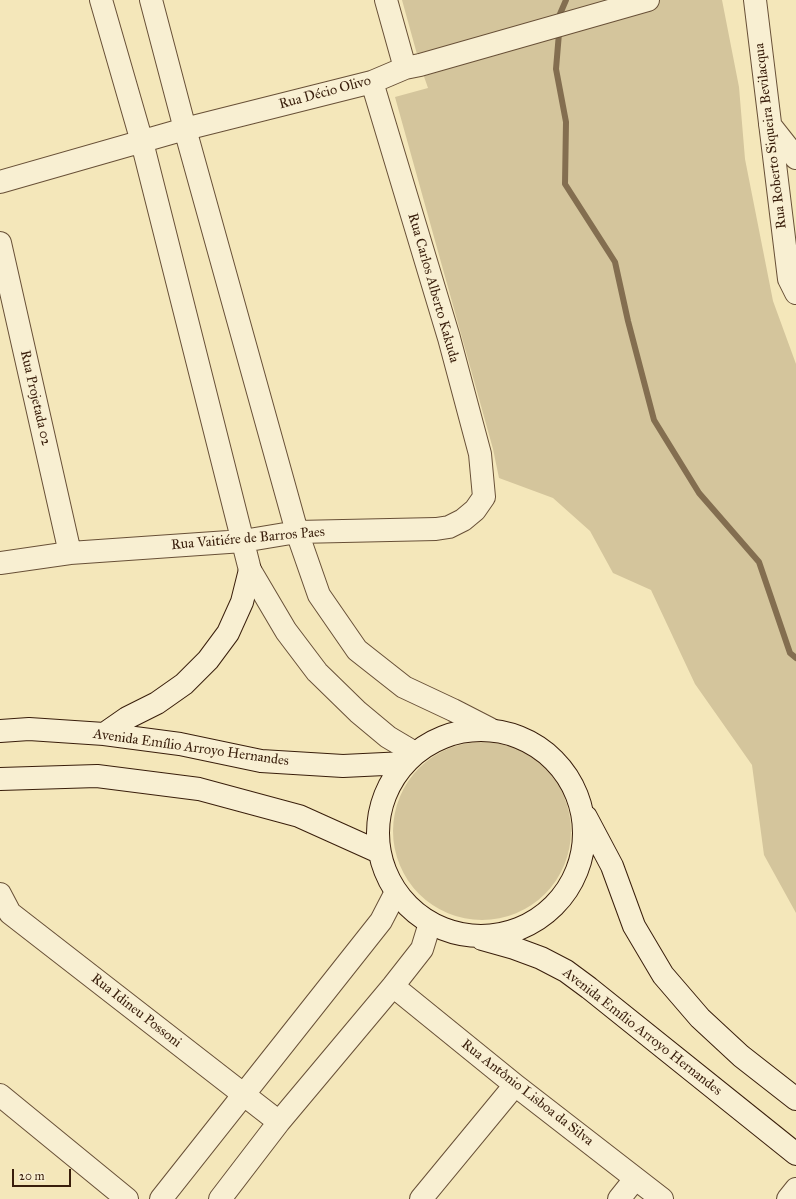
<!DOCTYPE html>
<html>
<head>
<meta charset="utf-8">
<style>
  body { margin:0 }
  #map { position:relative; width:796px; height:1199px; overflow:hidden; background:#f4e7ba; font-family:"IM FELL Great Primer",serif }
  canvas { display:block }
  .scale { position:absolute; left:12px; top:1169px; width:59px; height:18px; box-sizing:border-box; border:2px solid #391e0b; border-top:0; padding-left:5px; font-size:12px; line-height:14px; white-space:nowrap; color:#391e0b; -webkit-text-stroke:3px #f8efd2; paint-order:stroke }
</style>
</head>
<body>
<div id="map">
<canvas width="796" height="1199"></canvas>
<div class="scale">20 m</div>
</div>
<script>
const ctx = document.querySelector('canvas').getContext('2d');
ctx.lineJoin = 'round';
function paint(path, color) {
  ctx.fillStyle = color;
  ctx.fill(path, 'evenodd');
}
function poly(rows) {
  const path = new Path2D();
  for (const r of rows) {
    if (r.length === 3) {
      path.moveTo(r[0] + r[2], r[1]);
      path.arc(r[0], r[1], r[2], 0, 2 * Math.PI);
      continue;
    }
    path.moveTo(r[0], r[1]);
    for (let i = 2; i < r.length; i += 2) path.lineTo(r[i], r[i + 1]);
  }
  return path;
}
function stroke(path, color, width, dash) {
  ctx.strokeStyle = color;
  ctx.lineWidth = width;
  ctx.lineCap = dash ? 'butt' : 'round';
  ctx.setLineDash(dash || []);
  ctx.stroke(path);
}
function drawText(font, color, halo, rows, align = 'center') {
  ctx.font = font + ' "IM FELL Great Primer",serif';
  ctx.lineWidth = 3;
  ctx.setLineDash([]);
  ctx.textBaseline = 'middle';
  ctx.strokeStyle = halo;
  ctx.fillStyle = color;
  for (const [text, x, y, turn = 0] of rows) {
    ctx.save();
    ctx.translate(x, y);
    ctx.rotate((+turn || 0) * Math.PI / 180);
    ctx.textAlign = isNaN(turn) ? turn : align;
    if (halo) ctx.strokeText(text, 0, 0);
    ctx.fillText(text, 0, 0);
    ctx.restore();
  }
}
const green = poly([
  [402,0,722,0,739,87,745,159,773,301,796,364,796,913,764,855,752,765,695,684,651,590,613,573,590,531,553,498,499,478,493,449,395,97,428,88,420,65],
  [482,831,89]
]);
const stream = poly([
  [560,14,566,0],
  [559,33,556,69,566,122,565,184,615,262,628,321,654,420,699,493,759,562,790,653,796,658]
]);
const street = poly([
  [101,0,142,142,250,570,286,631,317,672,358,712,388,737,415,753],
  [151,0,185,129,297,532,319,595,357,650,404,687,453,710,490,729],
  [386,0,405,68],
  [755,0,789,279,796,293],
  [770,125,796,158],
  [0,182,185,129,372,82,405,68,420,65,648,0],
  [0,243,70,553],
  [0,563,70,553,243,541,297,532,436,529,449,527,463,520,475,510,484,497,480,454,449,338,372,82],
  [0,894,10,913,279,1122],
  [393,986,515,1085,662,1199],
  [0,1095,127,1199],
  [161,1199,381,921,396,892],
  [220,1199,279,1122,393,986,422,949,430,923],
  [421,1199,515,1085],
  [619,1199,635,1179],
  [788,1199,796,1189]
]);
const secondary = poly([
  [481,833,103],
  [0,731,29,729,104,734,180,744,261,761,343,766,405,763],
  [104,734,127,718,157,703,184,684,208,660,228,633,242,602,250,570],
  [0,779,97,776,199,789,299,816,379,852],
  [586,817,612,866,634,926,663,975,700,1018,741,1056,796,1099],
  [482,939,514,948,541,958,566,971,589,988,796,1154]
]);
const streetNames = [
  ["Rua Décio Olivo",325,93,-15],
  ["Rua Roberto Siqueira Bevilacqua",771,136,-97],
  ["Rua Carlos Alberto Kakuda",433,288,74],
  ["Rua Projetada 02",35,398,77],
  ["Rua Vaitiére de Barros Paes",248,539,-5],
  ["Avenida Emílio Arroyo Hernandes",191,748,8],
  ["Rua Idineu Possoni",136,1011,38],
  ["Avenida Emílio Arroyo Hernandes",642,1032,38],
  ["Rua Antônio Lisboa da Silva",527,1093,38]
];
paint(green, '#d4c59c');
stroke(stream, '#836e50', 6);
stroke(street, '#685037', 24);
stroke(secondary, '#391e0b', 24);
stroke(street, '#f8efd2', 22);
stroke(secondary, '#f8efd2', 22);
drawText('14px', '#391e0b', '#f8efd2', streetNames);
</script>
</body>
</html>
